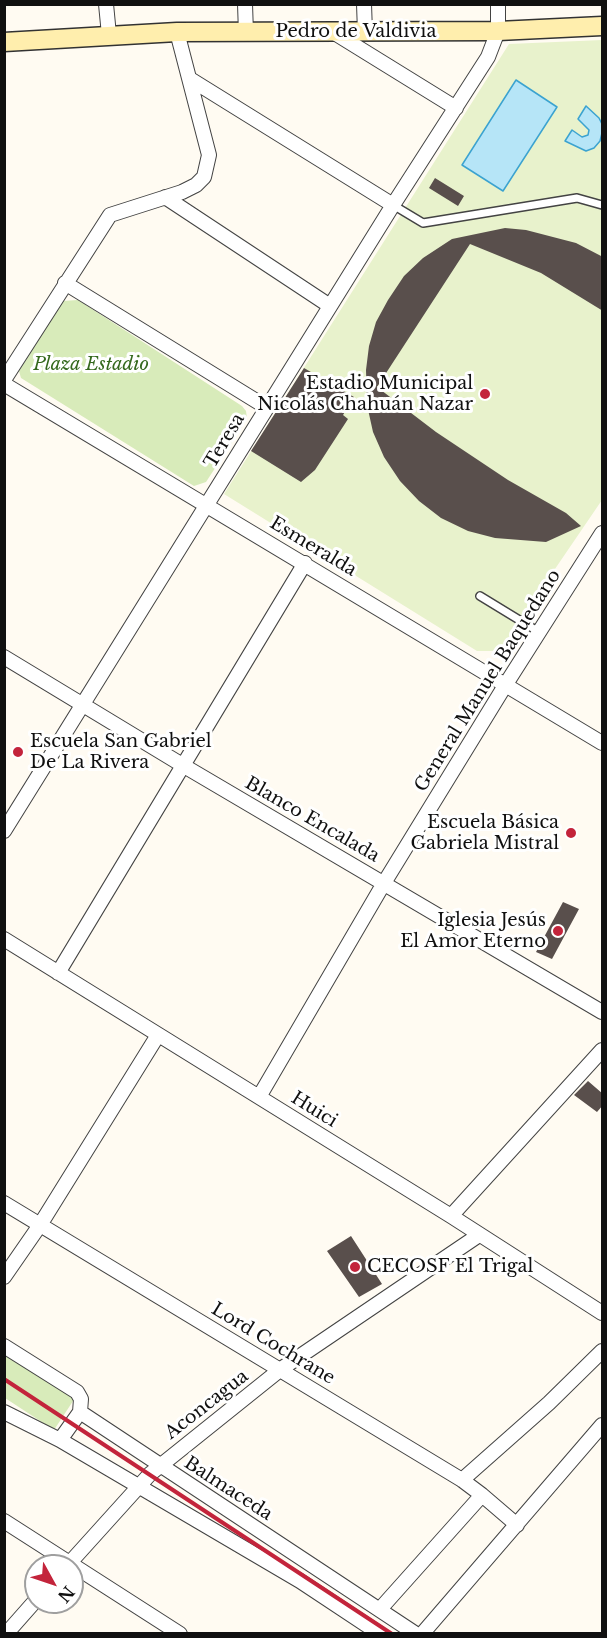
<!DOCTYPE html>
<html>
<head>
<meta charset="utf-8">
<style>
  body { margin:0 }
  #map { position:relative; width:607px; height:1638px; overflow:hidden; background:#fffbf2; font-family:"Libre Baskerville",serif }
  canvas { display:block }
  .frame { position:absolute; inset:0; border:6px solid #101010; pointer-events:none }
  .north { position:absolute; left:24px; top:1554px; width:60px; height:60px; box-sizing:border-box; background:#fff; border:2px solid #9f9f9f; border-radius:50%; rotate:130deg; font-size:16px; font-weight:700; line-height:24px; text-align:center; color:#101010 }
  .north::after { content:''; display:block; margin:auto; width:21px; height:27px; background:#c3243b; clip-path:polygon(50% 0,100% 100%,50% 72%,0 100%) }
</style>
</head>
<body>
<div id="map">
<canvas width="607" height="1638"></canvas>
<div class="frame"></div>
<div class="north">N</div>
</div>
<script>
const ctx = document.querySelector('canvas').getContext('2d');
ctx.lineJoin = 'round';
function paint(path, color) {
  ctx.fillStyle = color;
  ctx.fill(path, 'evenodd');
}
function poly(rows) {
  const path = new Path2D();
  for (const r of rows) {
    path.moveTo(r[0], r[1]);
    for (let i = 2; i < r.length; i += 2) path.lineTo(r[i], r[i + 1]);
  }
  return path;
}
function stroke(path, color, width, dash) {
  ctx.strokeStyle = color;
  ctx.lineWidth = width;
  ctx.lineCap = dash ? 'butt' : 'round';
  ctx.setLineDash(dash || []);
  ctx.stroke(path);
}
function drawText(font, color, halo, rows, align = 'center') {
  ctx.font = font + ' "Libre Baskerville",serif';
  ctx.lineWidth = 6;
  ctx.setLineDash([]);
  ctx.textBaseline = 'middle';
  ctx.strokeStyle = halo;
  ctx.fillStyle = color;
  for (const [text, x, y, turn = 0] of rows) {
    ctx.save();
    ctx.translate(x, y);
    ctx.rotate((+turn || 0) * Math.PI / 180);
    ctx.textAlign = isNaN(turn) ? turn : align;
    if (halo) ctx.strokeText(text, 0, 0);
    ctx.fillText(text, 0, 0);
    ctx.restore();
  }
}
const green = poly([
  [78,300,242,406,246,411,247,419,206,482,194,486,21,378,19,371,63,301],
  [4,1352,75,1398,54,1430,5,1398]
]);
const pitch = poly([
  [602,40,602,500,542,588,505,647,499,651,477,651,224,494,509,44]
]);
const water = poly([
  [516,80,557,107,503,191,462,165,516,80],
  [586,106,599,118,602,124,602,133,600,141,594,148,586,151,565,141,572,130,582,137,588,135,589,130,578,119,586,106]
]);
const building = poly([
  [435,178,464,196,458,206,429,188],
  [505,228,526,230,576,243,603,257,603,311,541,273,470,244,377,387,436,432,508,480,566,513,581,526,546,542,495,538,468,531,441,518,419,501,400,481,384,457,373,432,367,405,366,370,369,346,376,322,388,300,404,276,423,258,452,239],
  [304,368,354,397,343,415,348,419,315,470,301,482,251,451],
  [563,902,579,909,552,959,536,952],
  [588,1081,603,1094,603,1105,597,1112,574,1095],
  [351,1236,382,1284,359,1297,327,1251]
]);
const lane = poly([
  [393,205,423,223,577,198,602,205],
  [480,596,539,632]
]);
const street = poly([
  [106,4,109,35],
  [245,4,246,33],
  [364,4,365,32],
  [333,32,456,108],
  [190,79,393,205],
  [165,197,330,306],
  [65,283,266,407],
  [4,380,110,215,182,192,196,185,204,177,209,155,177,32],
  [4,384,602,743],
  [4,657,184,766,602,1012],
  [4,831,393,205,488,57,498,31,498,4],
  [4,939,451,1216,602,1313],
  [58,973,305,563],
  [259,1097,384,883,506,684,602,533],
  [4,1203,462,1480,482,1495,517,1525],
  [451,1216,602,1050],
  [4,1277,40,1225,158,1035],
  [4,1346,77,1392,81,1399,80,1412,60,1440],
  [4,1412,60,1440,300,1581,380,1634],
  [80,1412,416,1634],
  [462,1480,549,1403,602,1351],
  [4,1521,180,1634],
  [67,1566,150,1474,160,1466,281,1369,479,1235],
  [381,1608,482,1495],
  [6,1634,36,1600],
  [422,1634,602,1425]
]);
const secondary = poly([
  [4,42,177,32,498,31,602,26]
]);
const rail = poly([
  [4,1379,392,1634]
]);
const markers = [
  [485,394,6,"#c3243b"],
  [18,752,6,"#c3243b"],
  [571,833,6,"#c3243b"],
  [558,931,6,"#c3243b"],
  [355,1267,6,"#c3243b"]
];
const streetNames = [
  ["Pedro de Valdivia",356,32],
  ["Teresa",225,441,-59],
  ["Esmeralda",313,547,31],
  ["General Manuel Baquedano",488,681,-58],
  ["Blanco Encalada",312,820,30],
  ["Huici",314,1110,32],
  ["Lord Cochrane",273,1344,31],
  ["Aconcagua",207,1405,-38],
  ["Balmaceda",228,1489,33]
];
const parkNames = [
  ["Plaza Estadio",91,365]
];
const poiNames = [
  ["Estadio Municipal",473,384],
  ["Nicolás Chahuán Nazar",473,405],
  ["Escuela San Gabriel",30,742,"left"],
  ["De La Rivera",30,763,"left"],
  ["Escuela Básica",559,823],
  ["Gabriela Mistral",559,844],
  ["Iglesia Jesús",546,921],
  ["El Amor Eterno",546,942],
  ["CECOSF El Trigal",367,1267,"left"]
];
paint(green, '#d8ebba');
paint(pitch, '#e8f2cc');
paint(water, '#b6e5f7');
stroke(water, '#3ba3d0', 1.5);
paint(building, '#594f4c');
stroke(lane, '#434343', 10);
stroke(street, '#434343', 16);
stroke(secondary, '#323232', 21);
stroke(lane, '#fff', 7);
stroke(street, '#fff', 14);
stroke(secondary, '#ffeead', 18);
stroke(rail, '#c3243b', 4);
for (const [x, y, r, color] of markers) {
  const dot = new Path2D();
  dot.arc(x, y, r, 0, 2 * Math.PI);
  ctx.fillStyle = color;
  ctx.fill(dot);
  stroke(dot, '#fff', 2);
}
drawText('18px', '#101010', '#fff', streetNames);
drawText('italic 18px', '#35691e', '#fff', parkNames);
drawText('18px', '#101010', '#fff', poiNames, 'right');
</script>
</body>
</html>
